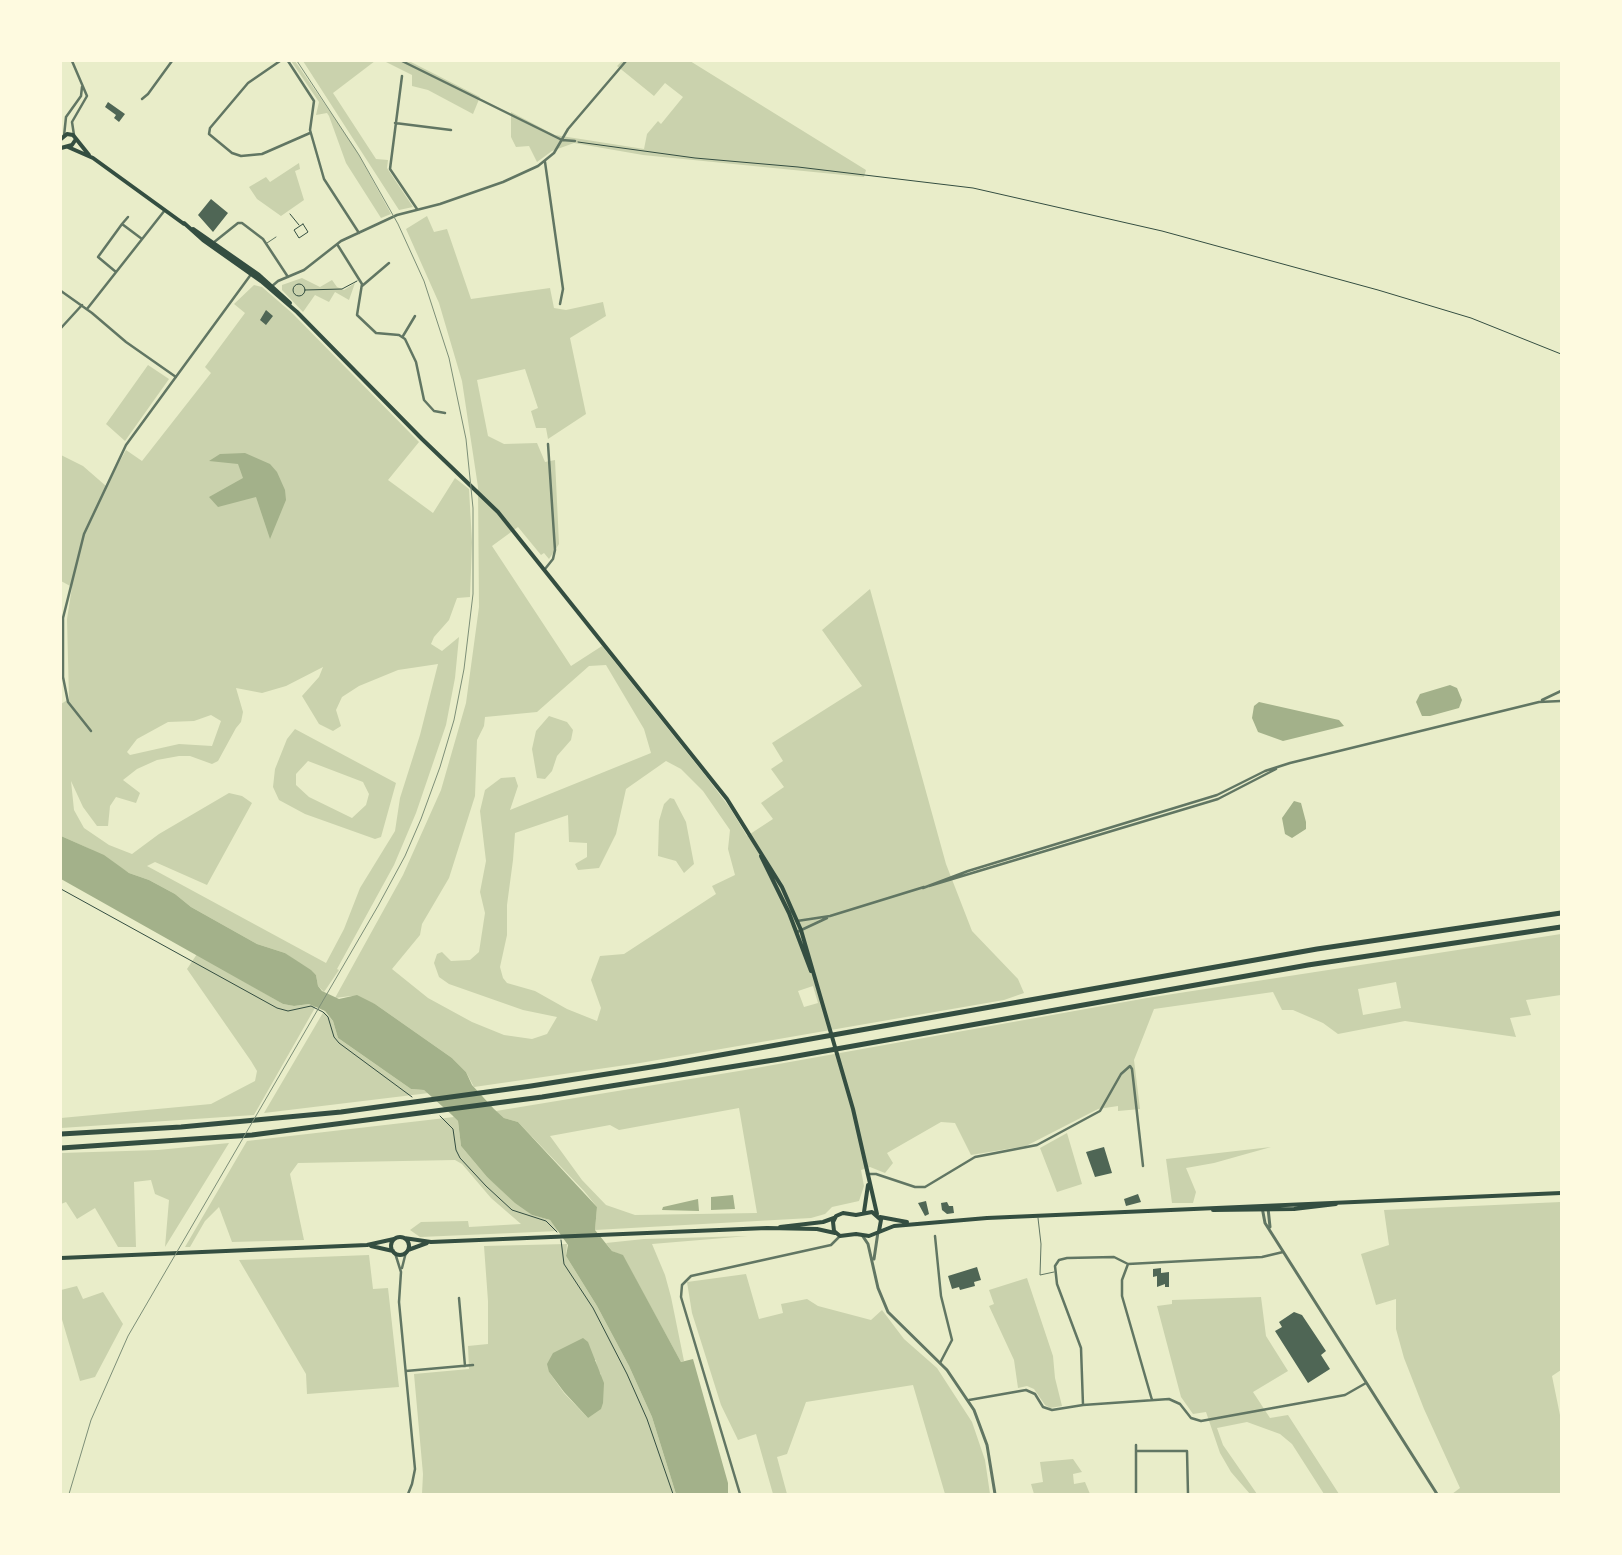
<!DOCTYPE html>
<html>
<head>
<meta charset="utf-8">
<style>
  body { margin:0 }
  #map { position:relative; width:1622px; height:1555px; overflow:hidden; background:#e9edc9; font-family:"Golos Text",sans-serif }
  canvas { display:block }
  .frame { position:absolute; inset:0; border:62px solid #fefae0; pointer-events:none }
</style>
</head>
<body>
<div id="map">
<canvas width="1622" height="1555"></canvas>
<div class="frame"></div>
</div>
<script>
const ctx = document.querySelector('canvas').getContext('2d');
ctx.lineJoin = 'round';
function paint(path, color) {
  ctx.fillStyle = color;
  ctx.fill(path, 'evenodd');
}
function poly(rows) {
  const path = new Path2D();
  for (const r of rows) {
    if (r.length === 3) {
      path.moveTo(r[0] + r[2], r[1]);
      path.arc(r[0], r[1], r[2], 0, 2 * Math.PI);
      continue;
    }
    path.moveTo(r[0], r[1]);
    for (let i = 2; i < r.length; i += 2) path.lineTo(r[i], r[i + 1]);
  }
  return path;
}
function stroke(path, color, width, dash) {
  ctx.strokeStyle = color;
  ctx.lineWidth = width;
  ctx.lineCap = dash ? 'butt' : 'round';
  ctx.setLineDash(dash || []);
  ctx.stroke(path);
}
const green = poly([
  [291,61,295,61,355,148,391,214,381,218,346,163,329,116,327,113,316,115,319,102],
  [303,61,375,61,333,93,376,159,388,160,387,168,413,207,399,210],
  [384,61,409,61,480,97,473,114,428,90,412,86,412,75],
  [622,61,690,61,866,170,864,177,643,155,574,143,552,151,537,162,529,146,516,147,511,137,511,112,555,135,644,149,647,134,658,121,661,124,683,97,665,83,654,96,617,66],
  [299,163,300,169,295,171,304,200,281,216,257,199,249,187,266,177,270,182],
  [427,216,434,232,447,229,471,299,550,288,554,308,566,310,603,302,606,316,570,338,586,414,548,439,546,428,536,428,531,411,538,408,525,369,477,380,488,436,504,444,537,443,545,462,555,460,559,544,549,559,544,553,541,555,518,527,492,546,571,666,602,646,708,779,730,808,747,836,773,819,761,803,784,787,771,769,783,761,772,743,862,686,822,630,870,589,946,864,972,931,1018,979,1024,993,1004,1000,640,1063,474,1087,466,1072,452,1058,375,1004,351,996,335,998,403,875,441,790,466,703,479,607,478,487,462,381,439,303,406,229],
  [606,665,644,729,651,753,510,810,518,786,515,777,501,778,485,790,480,811,486,861,480,892,485,913,479,952,470,960,451,961,442,952,437,954,434,963,439,977,449,984,523,1010,557,1017,547,1034,532,1039,504,1035,472,1022,428,998,392,969,420,935,422,924,449,878,475,796,477,740,484,726,485,717,537,712,589,666],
  [666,761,681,769,703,791,730,830,728,849,735,875,712,886,716,894,624,954,600,956,591,980,601,1008,597,1021,567,1009,535,991,507,983,503,978,500,967,507,935,507,905,513,860,515,833,568,815,569,842,587,843,587,857,575,864,578,870,599,868,616,834,626,789],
  [813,986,818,1003,804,1007,798,991],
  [302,278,320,287,332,280,337,287,344,290,355,283,349,300,335,292,329,302,315,295,303,312,282,290,282,285],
  [254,285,262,287,292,313,419,442,388,480,433,513,455,478,469,489,472,542,470,597,457,598,449,620,434,637,431,644,442,651,459,637,455,678,446,725,416,813,394,865,337,969,339,970,324,992,318,986,316,975,285,953,257,944,191,907,175,894,149,880,129,873,90,849,61,836,61,704,69,699,67,619,72,587,61,581,61,455,83,466,106,486,126,450,142,461,211,373,205,367,245,313,234,304],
  [438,664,420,735,400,798,395,831,360,888,344,929,326,963,147,866,155,862,207,885,252,803,242,796,229,793,159,834,132,854,109,845,84,828,74,810,71,781,83,807,97,826,108,826,110,806,116,797,136,803,140,793,123,780,137,769,157,760,179,756,190,756,212,764,218,761,236,728,241,722,243,712,236,688,262,693,286,686,323,667,319,677,302,696,319,724,333,731,341,726,336,710,342,697,359,686,398,670],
  [211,715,221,721,212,746,179,744,130,755,127,752,137,739,168,722,194,721],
  [148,365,169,379,125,441,106,424],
  [549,716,567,722,573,730,571,740,557,756,552,771,545,779,537,778,532,749,536,731],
  [295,729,396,783,381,837,375,839,305,814,279,800,273,787,275,769,287,739],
  [308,761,363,782,369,794,366,805,352,818,309,797,296,785,296,774],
  [670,798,674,799,686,822,694,864,684,873,676,861,658,856,659,821,664,804],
  [1561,934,1561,995,1526,1000,1531,1015,1510,1018,1516,1037,1405,1021,1338,1034,1323,1023,1293,1010,1282,1010,1273,992,1154,1009,1134,1060,1140,1109,1118,1111,1118,1106,1098,1109,1026,1146,971,1155,955,1123,941,1122,887,1153,893,1163,885,1173,870,1167,861,1170,864,1186,859,1201,832,1207,825,1214,811,1218,595,1230,597,1207,584,1191,518,1122,504,1118,496,1111,745,1070,1147,998],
  [1396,982,1401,1008,1363,1015,1358,989],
  [739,1108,757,1213,635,1215,606,1205,582,1180,550,1136,610,1125,619,1130],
  [197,954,283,1004,294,1006,309,1004,316,1006,254,1115,61,1128,61,1118,211,1104,255,1081,257,1071,251,1061,187,969],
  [324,1011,333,1021,338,1038,345,1043,411,1089,424,1090,429,1093,264,1113],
  [454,1117,458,1121,461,1146,487,1177,532,1215,550,1220,559,1231,420,1237,410,1230,421,1222,468,1221,469,1227,521,1224,491,1198,462,1164,455,1160,298,1163,290,1174,304,1240,232,1242,219,1207,205,1221,190,1247,185,1247,247,1141],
  [1067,1133,1082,1184,1057,1192,1040,1148],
  [229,1143,165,1247,169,1200,155,1194,151,1180,134,1182,136,1247,118,1247,95,1208,77,1219,66,1202,61,1204,61,1153,158,1150],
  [1271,1147,1214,1163,1186,1168,1196,1192,1193,1203,1172,1203,1166,1159],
  [1561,1202,1561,1370,1552,1376,1561,1420,1561,1494,1452,1494,1460,1488,1424,1409,1404,1358,1396,1329,1396,1299,1376,1305,1361,1254,1389,1245,1384,1210],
  [748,1236,652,1244,665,1275,671,1297,684,1361,681,1362,623,1256,612,1251,606,1243,644,1239],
  [567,1244,566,1256,597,1306,629,1366,652,1417,676,1494,422,1494,423,1474,414,1374,469,1369,468,1346,488,1344,488,1301,484,1246],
  [596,1360,597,1369,601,1374,588,1418,564,1393,549,1372],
  [369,1255,373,1289,388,1288,399,1387,307,1394,306,1374,239,1260],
  [746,1274,759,1319,783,1313,781,1304,807,1299,818,1306,871,1320,882,1310,904,1339,937,1368,972,1422,985,1460,990,1494,945,1494,913,1385,806,1402,787,1454,777,1457,787,1494,773,1494,756,1434,738,1440,721,1405,692,1313,687,1282],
  [1027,1278,1053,1356,1055,1378,1062,1406,1050,1408,1045,1405,1034,1389,1027,1386,1018,1388,1014,1360,989,1306,994,1304,989,1290],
  [77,1286,83,1299,103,1292,123,1324,95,1377,80,1381,61,1316,61,1290],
  [1261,1297,1266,1336,1288,1371,1253,1392,1270,1418,1288,1415,1339,1494,1324,1494,1292,1444,1280,1434,1247,1422,1217,1428,1223,1445,1257,1494,1250,1494,1231,1472,1220,1453,1206,1412,1193,1414,1181,1397,1157,1306,1172,1304,1172,1300],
  [1073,1459,1082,1472,1073,1474,1074,1484,1085,1482,1090,1494,1034,1494,1031,1484,1043,1482,1040,1462]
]);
const water = poly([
  [245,453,270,464,277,472,285,490,286,500,270,539,256,497,218,507,209,497,243,478,238,464,209,461,220,454],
  [1450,685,1457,688,1462,700,1459,708,1430,716,1422,716,1416,702,1420,694],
  [1259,702,1339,720,1344,726,1283,741,1258,732,1252,718,1254,706],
  [1294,801,1301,803,1306,822,1306,829,1292,838,1285,834,1282,818],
  [61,836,104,855,129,873,149,880,175,894,191,907,257,944,285,953,311,970,316,975,318,986,322,991,339,999,357,995,375,1004,452,1058,466,1072,472,1085,494,1109,504,1118,518,1122,597,1207,595,1230,612,1251,623,1255,681,1362,693,1359,728,1483,728,1494,676,1494,652,1417,629,1366,597,1306,566,1256,568,1245,550,1220,532,1215,515,1203,487,1177,461,1146,458,1121,452,1115,424,1090,411,1089,338,1038,333,1021,325,1011,309,1004,294,1006,283,1004,61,879],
  [733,1195,735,1209,711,1210,711,1197],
  [698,1199,699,1211,662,1210,663,1207],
  [583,1338,588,1342,604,1383,603,1403,601,1409,588,1418,564,1392,549,1372,547,1364,553,1353]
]);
const building = poly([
  [108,102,125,114,119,122,114,118,116,115,105,107],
  [211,199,228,213,213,232,198,215],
  [266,310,273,316,266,325,260,320],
  [1104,1147,1112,1173,1095,1177,1086,1152],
  [1138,1194,1141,1202,1126,1206,1124,1199],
  [926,1201,929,1214,925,1216,918,1203],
  [947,1202,949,1206,953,1206,954,1213,947,1214,942,1210,941,1203],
  [977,1267,981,1280,974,1282,975,1286,960,1290,959,1287,952,1289,948,1276],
  [1161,1268,1161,1273,1169,1272,1169,1287,1165,1287,1165,1284,1157,1287,1157,1276,1153,1277,1153,1269],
  [1294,1312,1302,1315,1326,1351,1321,1355,1330,1369,1308,1383,1275,1331,1282,1327,1279,1322]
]);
const path = poly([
  [578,142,695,158,798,167,973,188,1162,231,1378,290,1471,318,1561,354],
  [290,214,299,225],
  [303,224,308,232,299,238,294,230,303,224],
  [299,290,6],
  [305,290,342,289,357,281],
  [61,889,277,1008,288,1011,311,1006,323,1012,328,1017,334,1037,339,1043,412,1097],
  [440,1116,453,1129,456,1150,460,1158,486,1186,512,1210,546,1221,557,1232],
  [561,1240,564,1264,593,1308,627,1374,647,1419,673,1494]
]);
const service = poly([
  [267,243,276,237],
  [1038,1218,1041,1244,1040,1275,1054,1272]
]);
const minor = poly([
  [72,61,87,96,72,122,74,135],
  [280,61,248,83,210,128,209,134,232,153,241,156,262,154,310,133],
  [288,61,314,101,310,130,324,179,359,233],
  [402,61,562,140,575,141],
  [402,76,390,169,417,209],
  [142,99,148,94,172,61],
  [395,123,451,130],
  [64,136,66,117,81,96,82,87],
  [545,162,563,289,560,304],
  [122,224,128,217],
  [213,243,238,223,242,223,263,239,288,277],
  [337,244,362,284,357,315,376,333,399,335,405,339,416,362,424,400,434,411,445,413],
  [116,272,98,257,122,224,142,239],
  [362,286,389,263],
  [271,287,278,281,304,270,341,241,397,215,440,204,503,182,538,166,554,153,568,129,626,61],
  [61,291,92,313,126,342,176,377],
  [87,309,165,210],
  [61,328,82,305],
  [403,336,415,316],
  [545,569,553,559,555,550,548,444],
  [1542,700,1561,691],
  [91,731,68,702,63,677,63,618,84,534,126,445,252,273],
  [929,886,1218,799,1276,769],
  [923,888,968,871,1217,795,1265,771,1290,763,1539,702,1561,701],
  [797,921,830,916,924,887],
  [797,932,827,918],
  [867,1174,876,1174,915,1187,925,1187,975,1157,1037,1145,1100,1111,1121,1074,1130,1066,1132,1069,1143,1166],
  [935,1236,941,1296,952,1340,940,1363],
  [395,1253,401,1272,399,1302,415,1469,412,1484,408,1494],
  [1128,1264,1262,1257,1283,1252],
  [1128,1264,1122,1280,1122,1296,1152,1400],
  [402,1268,406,1252],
  [459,1298,465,1366],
  [406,1371,473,1365],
  [969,1400,1026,1390,1035,1394,1043,1407,1052,1410,1083,1405,1169,1399,1180,1404,1191,1418,1201,1421,1345,1395,1366,1383],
  [1083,1405,1081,1348,1057,1284,1055,1266,1059,1260,1067,1258,1114,1257,1128,1264],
  [1136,1445,1136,1494],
  [1136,1451,1187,1451,1188,1494],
  [740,1494,681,1297,682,1285,691,1276,831,1245,840,1236]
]);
const tertiary = poly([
  [1262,1207,1265,1223,1437,1494],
  [1268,1208,1270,1227],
  [862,1235,868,1244,878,1288,888,1312,947,1370,974,1410,987,1445,995,1494],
  [874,1259,878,1232]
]);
const secondary = poly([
  [61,139,67,134,73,135,89,155],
  [68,147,93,158,184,224],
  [61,148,72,145,76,139],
  [184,223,203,240,261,281,297,312,422,439,498,512,727,799,782,887,801,930,853,1109,877,1214],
  [193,229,259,275,290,303],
  [761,856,789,913,811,971],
  [1213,1210,1294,1209,1336,1204],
  [864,1212,868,1185],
  [880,1217,907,1222],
  [780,1227,823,1222,834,1218],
  [879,1231,881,1220,872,1212,856,1215,843,1213,836,1216,833,1222,834,1231,840,1236,856,1234,869,1236,894,1226,987,1218,1561,1193],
  [400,1246,9],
  [404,1238,431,1242,767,1228,817,1229,835,1233],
  [371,1246,393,1251],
  [408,1250,427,1243],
  [61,1258,367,1245,394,1239]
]);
const motorway = poly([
  [61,1134,181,1127,341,1112,531,1086,664,1065,1317,949,1561,913],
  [61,1148,252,1135,542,1097,780,1059,1308,965,1561,927]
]);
const rail = poly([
  [69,1494,91,1420,128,1336,378,906,405,856,421,819,440,767,454,720,464,669,473,594,473,508,466,439,449,358,424,281,398,224,359,155,297,61]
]);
paint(green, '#cad2ad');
paint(water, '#a3b18a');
paint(building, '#4f6655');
stroke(path, '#344e41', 1);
stroke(service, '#617663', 1);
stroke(minor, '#617663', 2.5);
stroke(tertiary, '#617663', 3);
stroke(secondary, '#344e41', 4);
stroke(motorway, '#344e41', 5);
stroke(rail, '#7c8e77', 1);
</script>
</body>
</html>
